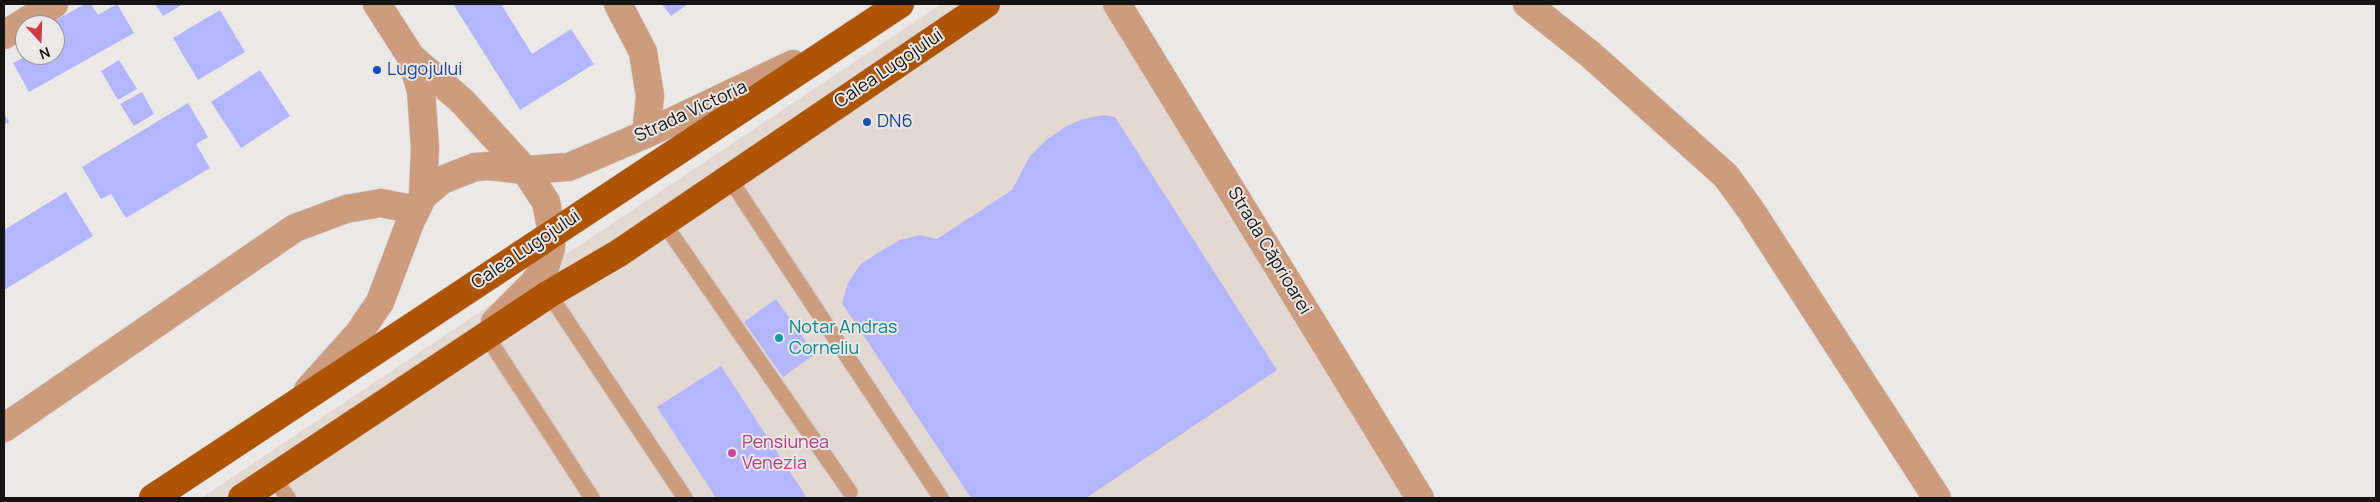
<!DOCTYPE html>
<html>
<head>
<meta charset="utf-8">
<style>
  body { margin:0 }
  #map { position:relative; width:2380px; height:502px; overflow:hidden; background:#ece8e6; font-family:Manrope,sans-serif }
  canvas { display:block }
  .frame { position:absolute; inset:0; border:5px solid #151313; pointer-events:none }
  .north { position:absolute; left:15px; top:15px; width:50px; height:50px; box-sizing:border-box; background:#ece8e6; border:1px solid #969392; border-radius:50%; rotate:160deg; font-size:14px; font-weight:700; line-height:20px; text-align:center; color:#151313 }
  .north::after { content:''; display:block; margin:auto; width:18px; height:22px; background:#ca3a43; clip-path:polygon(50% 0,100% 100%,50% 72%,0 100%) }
</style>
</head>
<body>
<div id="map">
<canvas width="2380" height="502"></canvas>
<div class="frame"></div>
<div class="north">N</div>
</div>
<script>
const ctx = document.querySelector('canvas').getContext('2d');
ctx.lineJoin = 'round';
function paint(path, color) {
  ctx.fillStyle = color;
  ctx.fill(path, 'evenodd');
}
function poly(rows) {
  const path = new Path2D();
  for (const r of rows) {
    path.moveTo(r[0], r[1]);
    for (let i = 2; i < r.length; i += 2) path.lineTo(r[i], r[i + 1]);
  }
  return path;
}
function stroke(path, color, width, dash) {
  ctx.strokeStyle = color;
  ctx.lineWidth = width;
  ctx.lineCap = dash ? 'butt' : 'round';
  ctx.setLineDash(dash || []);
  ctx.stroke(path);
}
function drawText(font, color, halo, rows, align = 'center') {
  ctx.font = font + ' Manrope,sans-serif';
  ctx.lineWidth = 4;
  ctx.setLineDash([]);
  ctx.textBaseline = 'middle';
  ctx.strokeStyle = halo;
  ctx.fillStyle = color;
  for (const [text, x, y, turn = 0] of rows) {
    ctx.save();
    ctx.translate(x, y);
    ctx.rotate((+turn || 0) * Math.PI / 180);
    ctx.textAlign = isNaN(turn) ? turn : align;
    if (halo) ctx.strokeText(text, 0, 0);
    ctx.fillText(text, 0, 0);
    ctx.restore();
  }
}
const built = poly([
  [941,4,1130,4,1430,498,201,498]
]);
const building = poly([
  [85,4,91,4,98,15,117,4,134,33,29,92,13,63,28,55,55,55,55,25,47,25],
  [155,4,183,4,163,16],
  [453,4,501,4,532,54,571,29,594,64,520,110],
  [662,4,688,4,671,16],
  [220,10,245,52,198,80,173,38],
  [25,37,25,49,20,40],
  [119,60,137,89,118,100,101,71],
  [260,70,290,116,241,148,211,102],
  [142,92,154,114,134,126,120,104],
  [188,103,208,137,196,144,210,168,126,218,111,194,101,199,82,167],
  [4,113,9,122,4,125],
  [1104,115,1115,117,1277,370,1086,498,971,498,842,303,848,283,860,265,879,252,900,240,920,235,937,239,1012,190,1030,156,1045,141,1065,127,1083,119],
  [66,192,93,236,4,290,4,230],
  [776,299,815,354,783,377,744,322],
  [721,366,807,498,716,498,657,407]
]);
const service = poly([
  [729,178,941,498],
  [663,222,850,492],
  [549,294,685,498],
  [486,335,592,498],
  [273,476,288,498]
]);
const minor = poly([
  [618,4,643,52,650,96,646,134],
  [1117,4,1420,498],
  [1527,4,1591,55,1726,176,1750,209,1937,498],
  [4,35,54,4],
  [4,428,295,228,346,209,381,203,416,210]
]);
const tertiary = poly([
  [377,4,411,57,421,91,425,147,423,196],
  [411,57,462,101,525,170,546,202,552,233,551,248,545,267,534,283,495,322],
  [308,390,359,333,380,302,411,220,423,196,442,180,475,167,489,166,525,170,569,167,646,134,793,64]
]);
const primary = poly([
  [153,498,900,4],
  [242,498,549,294,619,253,986,4]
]);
const markers = [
  [377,70,5,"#1a4fb4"],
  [867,122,5,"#1a4fb4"],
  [779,338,5,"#0f9aa8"],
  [732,453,5,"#d1479c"]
];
const streetNames = [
  ["Calea Lugojului",889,69,-34],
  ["Strada Victoria",691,112,-25],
  ["Calea Lugojului",526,250,-34],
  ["Strada Căprioarei",1269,251,59]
];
const transitNames = [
  ["Lugojului",387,70],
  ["DN6",877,122]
];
const cultureNames = [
  ["Notar Andras",789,328],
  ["Corneliu",789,349]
];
const hotelNames = [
  ["Pensiunea",742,443],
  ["Venezia",742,464]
];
paint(built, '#e4d8d3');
paint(building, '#b3b5fe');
stroke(service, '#cac6c4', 17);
stroke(minor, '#cac6c4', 29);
stroke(tertiary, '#cac6c4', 29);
stroke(primary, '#cac6c4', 29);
stroke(service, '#cd9b7d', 15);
stroke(minor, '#cd9b7d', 28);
stroke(tertiary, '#cd9b7d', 28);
stroke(primary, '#ae5505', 28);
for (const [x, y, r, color] of markers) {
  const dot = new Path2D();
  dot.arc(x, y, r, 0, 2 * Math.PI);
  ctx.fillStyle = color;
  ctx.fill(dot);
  stroke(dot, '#ece8e6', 2);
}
drawText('18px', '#151313', '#ece8e6', streetNames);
drawText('18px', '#164399', '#ece8e6', transitNames, 'left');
drawText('18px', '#0d838f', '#ece8e6', cultureNames, 'left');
drawText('18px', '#b23c85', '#ece8e6', hotelNames, 'left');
</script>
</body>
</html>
